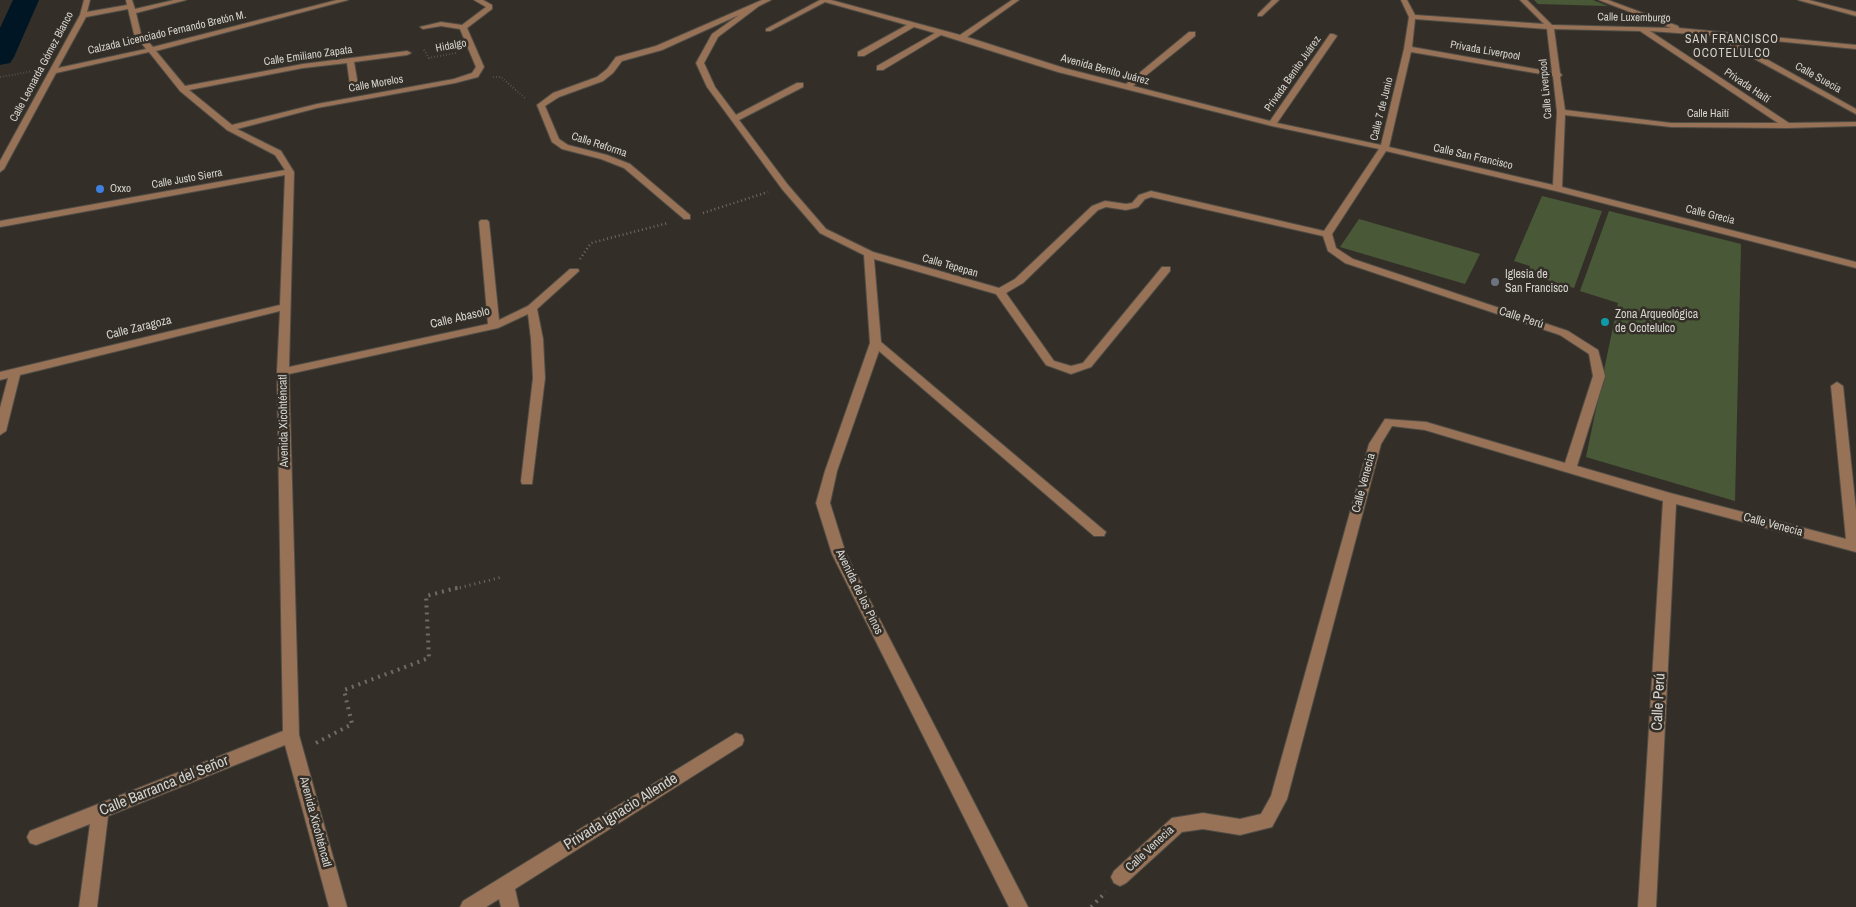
<!DOCTYPE html>
<html>
<head>
<meta charset="utf-8">
<style>
  body { margin:0 }
  canvas { display:block; background:#332f28 }
</style>
</head>
<body>
<canvas width="1856" height="907"></canvas>
<script>
const ctx = document.querySelector('canvas').getContext('2d');
ctx.lineJoin = 'round';
function paint(path, color) {
  ctx.fillStyle = color;
  ctx.fill(path, 'evenodd');
}
function poly(rows) {
  const path = new Path2D();
  for (const r of rows) {
    path.moveTo(r[0], r[1]);
    for (let i = 2; i < r.length; i += 2) path.lineTo(r[i], r[i + 1]);
  }
  return path;
}
function stroke(path, color, width, dash) {
  ctx.strokeStyle = color;
  ctx.lineWidth = width;
  ctx.lineCap = dash ? 'butt' : 'round';
  ctx.setLineDash(dash || []);
  ctx.stroke(path);
}
function drawText(font, color, halo, rows, align = 'center') {
  ctx.font = font + ' "Archivo Narrow",sans-serif';
  ctx.lineWidth = 5;
  ctx.setLineDash([]);
  ctx.textBaseline = 'middle';
  ctx.strokeStyle = halo;
  ctx.fillStyle = color;
  for (const [text, x, y, turn = 0] of rows) {
    ctx.save();
    ctx.translate(x, y);
    ctx.rotate((+turn || 0) * Math.PI / 180);
    ctx.textAlign = isNaN(turn) ? turn : align;
    if (halo) ctx.strokeText(text, 0, 0);
    ctx.fillText(text, 0, 0);
    ctx.restore();
  }
}
const green = poly([
  [1534,0,1593,0,1608,6,1538,4],
  [1542,196,1602,211,1574,288,1527,274,1530,266,1514,261],
  [1609,211,1741,244,1735,501,1586,457,1618,303,1580,291],
  [1359,219,1480,254,1465,284,1340,247]
]);
const river = poly([
  [13,0,39,0,14,57,10,63,0,65,0,28,13,0]
]);
const pathFar3 = poly([
  [424,50,429,58,456,53],
  [0,77,34,71],
  [493,77,501,77,526,99]
]);
const pathFar2 = poly([
  [703,213,768,192],
  [580,259,591,243,668,223]
]);
const pathFar1 = poly([
  [455,589,502,577]
]);
const path = poly([
  [316,743,352,724,344,690,429,658,426,596,460,587],
  [1091,907,1106,892]
]);
const minor = poly([
  [84,0,90,0,87,12,127,5,126,0,132,0,135,9,174,0,186,0,136,13,141,34,153,47,337,0,348,0,156,51,185,86,303,64,407,51,411,53,407,55,354,62,358,85,354,87,350,85,347,63,303,68,189,90,232,125,317,104,454,79,472,73,476,67,460,29,441,26,423,29,420,27,441,22,462,25,486,7,474,0,483,0,492,5,492,9,467,28,484,67,478,77,455,83,317,108,237,129,281,151,294,172,289,367,488,324,479,222,481,220,487,220,489,222,499,320,528,306,570,269,578,269,579,271,537,309,543,339,545,378,532,484,522,484,521,481,533,378,531,339,528,314,498,328,289,374,299,735,347,907,329,907,285,745,108,816,97,907,79,907,90,824,36,845,30,843,27,837,30,831,283,731,277,372,280,311,20,375,6,431,0,435,0,408,8,378,0,380,0,372,280,305,285,175,0,227,0,221,285,170,275,155,227,130,180,91,149,52,56,73,4,169,0,172,0,161,80,15,84,0],
  [128,9,134,34,146,49,58,68,86,17,128,9],
  [762,0,771,0,759,6,718,37,704,63,715,87,736,115,797,83,803,83,803,87,739,120,788,185,826,229,873,252,999,288,1015,279,1092,206,1105,201,1126,204,1132,203,1139,195,1151,191,1324,231,1379,149,1272,126,1058,72,941,35,883,70,877,70,877,66,935,33,914,27,864,56,858,56,858,52,907,25,825,2,770,31,766,31,766,29,820,0,831,0,960,35,1012,0,1019,0,967,37,1064,68,1126,84,1189,32,1195,32,1195,36,1133,86,1270,121,1330,34,1333,34,1337,36,1277,123,1381,145,1404,49,1409,17,1401,0,1407,0,1415,15,1544,24,1520,0,1527,0,1552,25,1671,28,1599,0,1608,0,1678,26,1679,28,1856,45,1856,49,1725,36,1856,109,1856,114,1718,39,1718,36,1650,31,1789,123,1856,122,1856,126,1787,128,1671,127,1565,115,1562,187,1856,262,1856,268,1556,191,1386,151,1332,234,1336,248,1353,259,1568,331,1598,350,1605,376,1577,466,1670,493,1846,539,1831,386,1837,382,1843,386,1856,510,1856,552,1676,504,1656,907,1638,907,1663,501,1425,430,1392,426,1381,444,1287,799,1272,827,1240,835,1203,829,1182,832,1126,883,1120,886,1114,883,1111,877,1114,871,1172,818,1203,813,1240,819,1261,814,1271,796,1369,444,1385,419,1426,422,1565,463,1593,376,1589,354,1560,335,1345,263,1328,251,1323,236,1151,197,1145,199,1138,207,1135,208,1126,210,1106,207,1098,210,1023,283,1006,293,1054,361,1071,366,1083,363,1162,267,1170,267,1170,271,1091,367,1071,374,1046,365,996,294,874,259,881,342,1106,532,1104,536,1094,536,879,351,837,471,830,503,846,554,1028,907,1009,907,832,554,816,503,825,471,870,343,864,255,820,233,782,189,707,87,696,63,712,34,739,15,662,50,622,61,613,73,603,81,559,97,545,106,559,139,568,145,607,155,630,164,690,215,690,219,684,219,624,168,601,159,562,149,552,142,537,105,553,93,597,77,607,69,616,57,656,46,762,0],
  [1415,19,1547,29,1552,72,1412,47,1415,19],
  [1554,29,1640,31,1778,123,1671,123,1565,110,1560,77,1562,75,1560,73,1554,29],
  [1411,52,1553,76,1557,112,1553,185,1389,147,1411,52],
  [1272,0,1279,0,1262,16,1258,16,1258,14,1272,0],
  [1798,0,1809,0,1856,12,1856,16,1798,0],
  [736,733,742,735,744,740,742,745,515,889,519,907,501,907,499,899,486,907,460,907,463,901,736,733]
]);
const markers = [
  [100,189,5,"#3f7fe0"],
  [1495,282,5,"#6b7280"],
  [1605,322,5,"#0f9aa8"]
];
const farStreetnames = [
  ["Calle Luxemburgo",1634,18,1],
  ["Calzada Licenciado Fernando Bretón M.",167,33,-13],
  ["Hidalgo",451,46,-11],
  ["Privada Liverpool",1485,51,10],
  ["Calle Emiliano Zapata",308,56,-8],
  ["Calle Leonarda Gómez Blanco",42,67,-62],
  ["Avenida Benito Juárez",1105,70,15],
  ["Privada Benito Juárez",1293,74,-55],
  ["Calle Suecia",1818,78,29],
  ["Calle Morelos",376,84,-10],
  ["Privada Haití",1747,86,34],
  ["Calle Liverpool",1546,89,-95],
  ["Calle 7 de Junio",1382,109,-76],
  ["Calle Haití",1708,114],
  ["Calle Reforma",599,145,18],
  ["Calle San Francisco",1473,157,13],
  ["Calle Justo Sierra",187,179,-10],
  ["Calle Grecia",1710,215,14],
  ["Calle Tepepan",950,266,16]
];
const farPoinames = [
  ["Oxxo",110,189]
];
const farQuarternames = [
  ["SAN FRANCISCO",1732,40],
  ["OCOTELULCO",1732,54]
];
const poiNames = [
  ["Iglesia de",1505,275],
  ["San Francisco",1505,289],
  ["Zona Arqueológica",1615,315],
  ["de Ocotelulco",1615,329]
];
const streetNames = [
  ["Calle Abasolo",460,318,-13],
  ["Calle Perú",1521,318,18],
  ["Calle Zaragoza",139,328,-14],
  ["Avenida Xicohténcatl",284,421,-91],
  ["Calle Venecia",1364,483,-75],
  ["Calle Venecia",1773,525,15],
  ["Avenida de los Pinos",859,592,64],
  ["Avenida Xicohténcatl",315,822,75],
  ["Calle Venecia",1150,849,-43]
];
const nearStreetnames = [
  ["Calle Perú",1659,702,-87],
  ["Calle Barranca del Señor",164,786,-22],
  ["Privada Ignacio Allende",621,812,-32]
];
paint(green, '#495938');
paint(river, '#001624');
stroke(minor, '#504d46', 2);
stroke(pathFar3, '#6f6b65', 2, [0.5, 2.5]);
stroke(pathFar2, '#6f6b65', 2.5, [1, 3]);
stroke(pathFar1, '#6f6b65', 3, [1, 4]);
stroke(path, '#6f6b65', 4, [2, 5]);
paint(minor, '#977257');
for (const [x, y, r, color] of markers) {
  const dot = new Path2D();
  dot.arc(x, y, r, 0, 2 * Math.PI);
  ctx.fillStyle = color;
  ctx.fill(dot);
  stroke(dot, '#332f28', 2);
}
drawText('11px', '#d6d3ce', '#332f28', farStreetnames);
drawText('11px', '#d6d3ce', '#332f28', farPoinames, 'left');
ctx.letterSpacing = '1px';
drawText('12px', '#d6d3ce', '#332f28', farQuarternames);
ctx.letterSpacing = '0px';
drawText('12px', '#d6d3ce', '#332f28', poiNames, 'left');
drawText('12px', '#d6d3ce', '#332f28', streetNames);
drawText('15px', '#d6d3ce', '#332f28', nearStreetnames);
</script>
</body>
</html>
